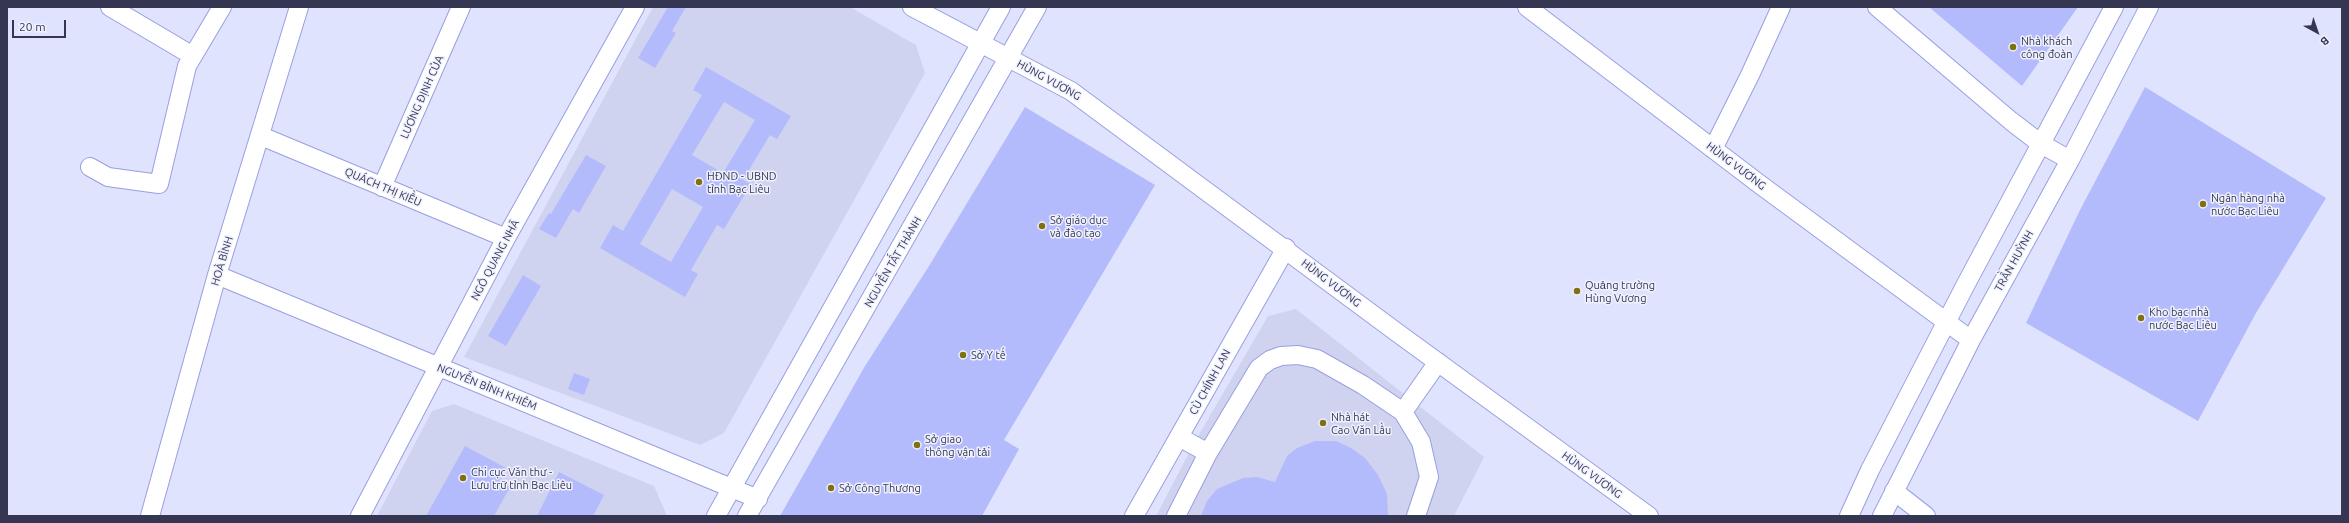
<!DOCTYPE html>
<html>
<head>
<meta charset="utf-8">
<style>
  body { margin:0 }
  #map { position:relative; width:2349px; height:523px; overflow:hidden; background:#dfe3fe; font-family:Ubuntu,sans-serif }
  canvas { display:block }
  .frame { position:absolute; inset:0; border:8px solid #353752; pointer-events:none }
  .north { position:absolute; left:2297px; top:12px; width:40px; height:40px; -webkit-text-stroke:3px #eff1ff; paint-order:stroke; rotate:140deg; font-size:11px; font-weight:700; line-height:16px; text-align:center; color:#353752 }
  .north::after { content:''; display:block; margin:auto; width:14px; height:18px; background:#353752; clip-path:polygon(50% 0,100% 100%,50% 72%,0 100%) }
  .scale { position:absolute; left:12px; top:20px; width:54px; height:18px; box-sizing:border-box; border:2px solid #353752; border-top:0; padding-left:5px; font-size:12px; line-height:14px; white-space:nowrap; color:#353752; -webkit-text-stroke:3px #eff1ff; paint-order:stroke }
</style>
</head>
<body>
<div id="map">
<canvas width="2349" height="523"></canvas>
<div class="frame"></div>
<div class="north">B</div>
<div class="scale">20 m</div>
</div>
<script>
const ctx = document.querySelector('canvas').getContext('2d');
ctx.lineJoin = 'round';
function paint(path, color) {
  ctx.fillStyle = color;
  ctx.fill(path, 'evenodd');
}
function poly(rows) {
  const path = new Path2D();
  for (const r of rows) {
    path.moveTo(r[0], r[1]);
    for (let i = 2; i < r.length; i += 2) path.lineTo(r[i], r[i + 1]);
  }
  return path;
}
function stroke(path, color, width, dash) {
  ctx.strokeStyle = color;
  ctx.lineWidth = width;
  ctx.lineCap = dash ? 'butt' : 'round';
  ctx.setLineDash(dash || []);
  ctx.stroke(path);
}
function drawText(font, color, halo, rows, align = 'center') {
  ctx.font = font + ' Ubuntu,sans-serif';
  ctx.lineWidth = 3;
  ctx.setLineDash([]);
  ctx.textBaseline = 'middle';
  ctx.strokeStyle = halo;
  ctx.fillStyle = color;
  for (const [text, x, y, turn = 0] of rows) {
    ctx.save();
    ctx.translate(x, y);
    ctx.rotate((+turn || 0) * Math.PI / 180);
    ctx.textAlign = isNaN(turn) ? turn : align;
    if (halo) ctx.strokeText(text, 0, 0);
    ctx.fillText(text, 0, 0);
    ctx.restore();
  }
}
const built = poly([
  [653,7,850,7,916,45,925,73,724,433,700,445,464,357],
  [1296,309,1484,457,1454,516,1156,516,1193,445,1268,316],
  [454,404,654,486,667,516,377,516,432,411]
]);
const building = poly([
  [668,7,686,7,672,31,676,33,655,68,638,58],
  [1929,7,2078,7,2022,86],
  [706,67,791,116,777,139,770,135,743,180,751,184,724,229,717,225,691,270,698,274,685,297,600,248,613,225,623,231,702,95,693,90],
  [724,102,755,120,723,173,692,155],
  [672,189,703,207,671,262,640,244],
  [2145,87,2326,198,2256,313,2198,421,2026,323,2080,210],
  [1025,107,1155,185,1004,440,1019,449,982,516,780,516,865,366,929,266],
  [586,155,606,166,579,213,573,209,556,238,539,229,549,213,551,214],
  [523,275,541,286,506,346,488,336],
  [574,373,590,379,584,395,568,389],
  [1315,441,1336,441,1351,448,1365,458,1378,475,1387,494,1388,516,1201,516,1207,501,1217,489,1243,478,1257,477,1275,482,1287,456,1297,448],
  [465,446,506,468,499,481,510,487,494,516,426,516],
  [559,472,604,495,593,516,537,516]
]);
const minor = poly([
  [110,7,193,56],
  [912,7,1071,91,1399,334,1649,516],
  [1527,7,1758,183,1971,340],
  [1877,7,2011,121,2041,144,2070,160],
  [261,136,506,238],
  [1713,149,1750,75,1781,7],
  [90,167,108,177,159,184,187,66,222,7],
  [382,187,461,7],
  [217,275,758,499],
  [1179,437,1208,453,1259,368,1270,360,1281,356,1298,355,1317,359,1363,385,1403,412],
  [1894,491,1926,516],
  [150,516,217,275,299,7],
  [360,516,506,238,635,7],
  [716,516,1001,7],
  [747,516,1037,7],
  [1134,516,1286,248],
  [1176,516,1208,453],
  [1416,516,1429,477,1421,442,1403,412,1438,362],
  [1849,516,1870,470,1966,284,2114,7],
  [1882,516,1971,340,2070,160,2149,7]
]);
const markers = [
  [2013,47,4,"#7f7110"],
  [699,182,4,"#7f7110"],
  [2203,204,4,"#7f7110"],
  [1042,226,4,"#7f7110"],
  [1577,291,4,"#7f7110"],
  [2141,318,4,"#7f7110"],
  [963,355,4,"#7f7110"],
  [1323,423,4,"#7f7110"],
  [917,445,4,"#7f7110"],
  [463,478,4,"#7f7110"],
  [831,488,4,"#7f7110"]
];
const poiNames = [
  ["Nhà khách",2021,41],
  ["công đoàn",2021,54],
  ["HĐND - UBND",707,176],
  ["tỉnh Bạc Liêu",707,189],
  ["Ngân hàng nhà",2211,198],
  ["nước Bạc Liêu",2211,211],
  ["Sở giáo dục",1050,220],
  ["và đào tạo",1050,233],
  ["Quảng trường",1585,285],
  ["Hùng Vương",1585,298],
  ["Kho bạc nhà",2149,312],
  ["nước Bạc Liêu",2149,325],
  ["Sở Y tế",971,355],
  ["Nhà hát",1331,417],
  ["Cao Văn Lầu",1331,430],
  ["Sở giao",925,439],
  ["thông vận tải",925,452],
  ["Chi cục Văn thư -",471,472],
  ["Lưu trữ tỉnh Bạc Liêu",471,485],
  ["Sở Công Thương",839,488]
];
const streetNames = [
  ["HÙNG VƯƠNG",1049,80,29],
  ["LƯƠNG ĐỊNH CỦA",422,97,-66],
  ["HÙNG VƯƠNG",1736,166,37],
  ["QUÁCH THỊ KIỀU",383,187,23],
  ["NGÔ QUANG NHÃ",495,260,-62],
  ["HOÀ BÌNH",222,261,-73],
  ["TRẦN HUỲNH",2014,261,-61],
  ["NGUYỄN TẤT THÀNH",893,262,-60],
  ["HÙNG VƯƠNG",1331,283,37],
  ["CÙ CHÍNH LAN",1210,382,-61],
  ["NGUYỄN BỈNH KHIÊM",487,387,22],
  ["HÙNG VƯƠNG",1592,475,36]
];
paint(built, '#cfd3f0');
paint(building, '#b4bbfd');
stroke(minor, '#999fe0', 20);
stroke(minor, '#fff', 18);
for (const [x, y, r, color] of markers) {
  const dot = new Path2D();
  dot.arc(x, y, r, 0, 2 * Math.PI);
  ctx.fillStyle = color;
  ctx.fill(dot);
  stroke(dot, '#eff1ff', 1.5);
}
drawText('11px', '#353752', '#eff1ff', poiNames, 'left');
drawText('11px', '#353752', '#eff1ff', streetNames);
</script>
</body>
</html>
